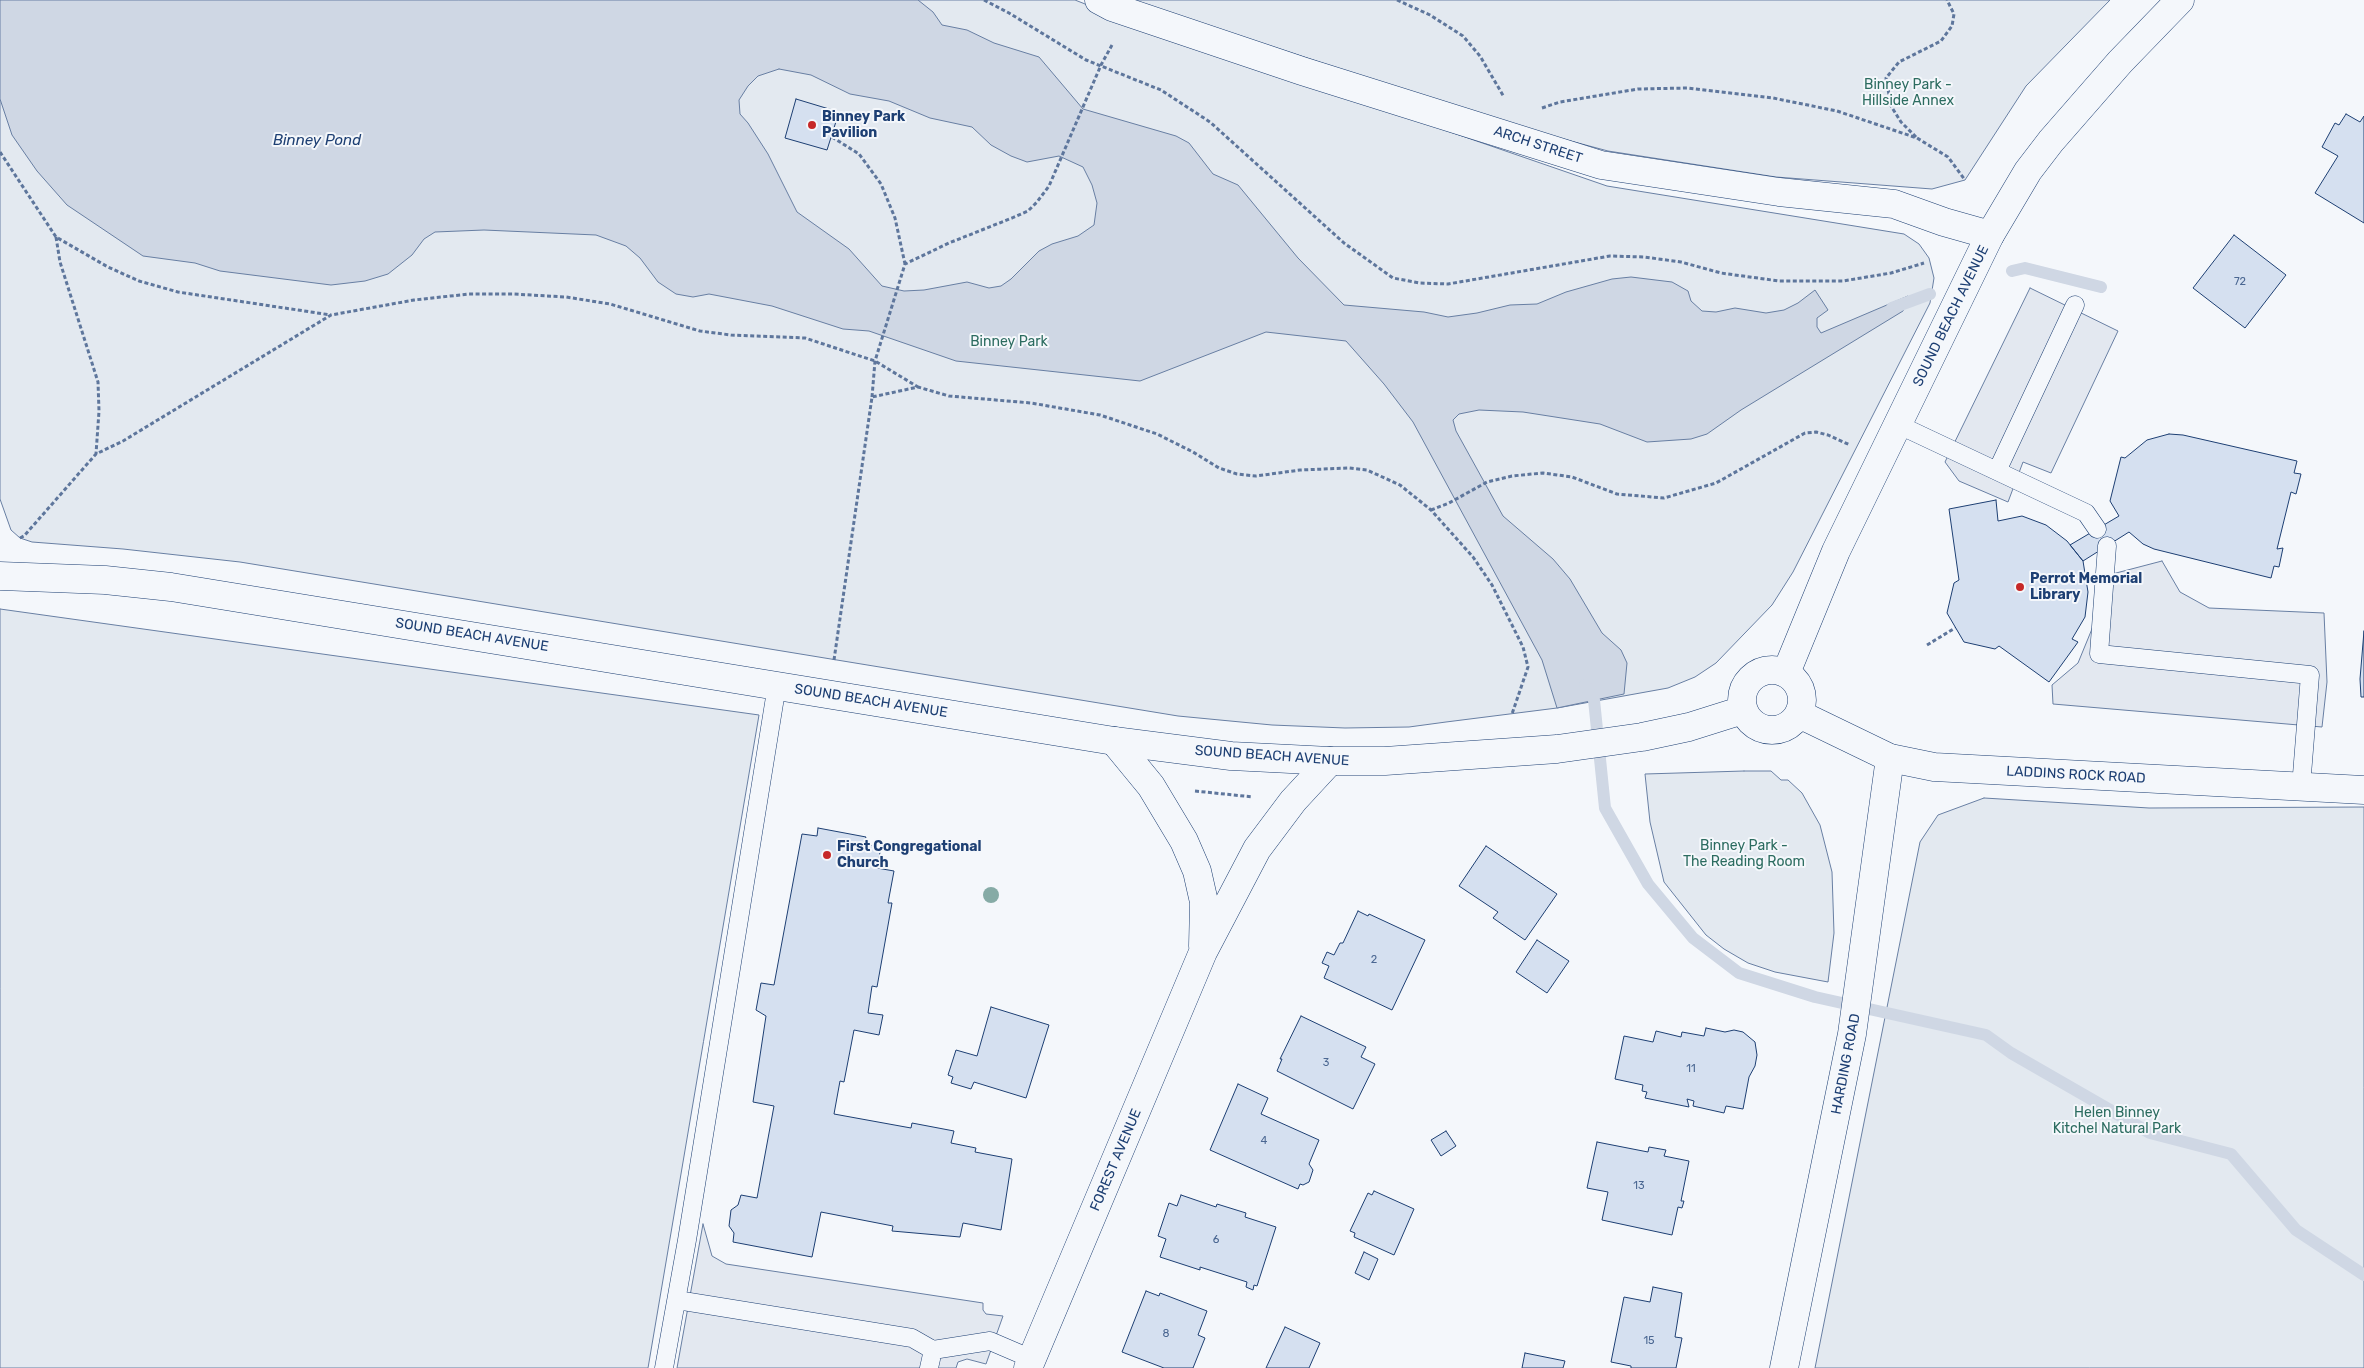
<!DOCTYPE html>
<html>
<head>
<meta charset="utf-8">
<style>
  body { margin:0 }
  canvas { display:block; background:#f4f7fb }
</style>
</head>
<body>
<canvas width="2364" height="1368"></canvas>
<script>
const ctx = document.querySelector('canvas').getContext('2d');
ctx.lineJoin = 'round';
function paint(path, color) {
  ctx.fillStyle = color;
  ctx.fill(path, 'evenodd');
}
function poly(rows) {
  const path = new Path2D();
  for (const r of rows) {
    if (r.length === 3) {
      path.moveTo(r[0] + r[2], r[1]);
      path.arc(r[0], r[1], r[2], 0, 2 * Math.PI);
      continue;
    }
    path.moveTo(r[0], r[1]);
    for (let i = 2; i < r.length; i += 2) path.lineTo(r[i], r[i + 1]);
  }
  return path;
}
function stroke(path, color, width, dash) {
  ctx.strokeStyle = color;
  ctx.lineWidth = width;
  ctx.lineCap = dash ? 'butt' : 'round';
  ctx.setLineDash(dash || []);
  ctx.stroke(path);
}
function drawText(font, color, halo, rows, align = 'center') {
  ctx.font = font + ' Rubik,sans-serif';
  ctx.lineWidth = 4;
  ctx.setLineDash([]);
  ctx.textBaseline = 'middle';
  ctx.strokeStyle = halo;
  ctx.fillStyle = color;
  for (const [text, x, y, turn = 0] of rows) {
    ctx.save();
    ctx.translate(x, y);
    ctx.rotate((+turn || 0) * Math.PI / 180);
    ctx.textAlign = isNaN(turn) ? turn : align;
    if (halo) ctx.strokeText(text, 0, 0);
    ctx.fillText(text, 0, 0);
    ctx.restore();
  }
}
const green = poly([
  [0,0,1075,0,1123,19,1607,186,1904,234,1919,244,1929,258,1934,278,1930,303,1793,572,1772,605,1716,663,1695,677,1668,688,1557,708,1446,722,1409,727,1345,728,1272,725,1178,716,240,562,123,549,32,542,20,538,11,530,0,499,0,0],
  [1130,0,2110,0,2026,86,1965,180,1932,189,1776,177,1608,151,1511,125,1130,0],
  [0,609,759,715,648,1368,0,1368,0,609],
  [1744,771,1771,771,1781,780,1788,780,1802,793,1820,825,1832,872,1834,933,1828,982,1775,972,1748,963,1724,949,1706,935,1664,882,1650,822,1645,774,1744,771],
  [1984,798,2149,808,2364,807,2364,1368,1815,1368,1920,842,1938,815,1984,798]
]);
const parking = poly([
  [2030,288,2118,331,2051,473,2023,462,2008,502,1959,481,1945,462,2030,288],
  [2162,561,2180,592,2209,608,2324,613,2327,682,2322,727,2053,704,2052,685,2078,663,2094,624,2097,578,2162,561],
  [703,1224,712,1256,726,1264,983,1303,983,1310,986,1314,1003,1316,986,1364,967,1359,958,1362,956,1368,677,1368,703,1224]
]);
const water = poly([
  [0,0,918,0,933,12,942,25,967,30,994,43,1039,57,1083,109,1176,136,1189,143,1213,174,1238,185,1298,258,1344,305,1424,312,1448,317,1477,313,1510,305,1537,304,1566,292,1612,279,1631,277,1672,282,1688,291,1691,301,1702,311,1716,312,1735,308,1766,313,1784,310,1798,303,1815,290,1828,310,1817,318,1817,327,1821,333,1908,296,1903,311,1741,410,1707,434,1691,439,1647,442,1600,424,1523,412,1479,410,1459,414,1453,420,1456,431,1503,516,1553,559,1570,579,1602,633,1621,650,1627,663,1624,694,1557,708,1542,660,1413,422,1384,384,1346,341,1266,332,1140,381,956,361,869,331,843,329,772,306,709,294,693,297,676,294,658,282,640,258,626,246,596,235,484,230,435,232,424,239,412,255,388,274,365,281,331,285,220,271,195,263,143,256,67,205,37,171,12,135,0,99,0,0],
  [779,69,811,75,850,94,889,101,930,118,972,127,991,145,1011,156,1027,162,1059,156,1083,167,1092,185,1097,203,1094,225,1078,236,1052,244,1039,251,1011,279,1001,286,989,288,967,282,924,290,904,291,882,286,849,249,797,212,768,154,748,123,740,114,739,100,748,86,758,76,779,69]
]);
const stream = poly([
  [2012,271,2025,268,2101,287],
  [1892,308,1930,294],
  [1585,685,1594,700,1605,808,1648,884,1693,938,1739,973,1815,997,1986,1035,2011,1053,2150,1133,2231,1154,2296,1230,2364,1275]
]);
const building = poly([
  [796,99,839,112,827,150,785,138,796,99],
  [2346,114,2360,122,2364,116,2364,223,2315,193,2338,156,2322,147,2335,123,2339,125,2346,114],
  [2234,235,2286,275,2245,328,2193,288,2234,235],
  [2169,434,2183,435,2297,461,2294,473,2301,474,2296,494,2291,492,2277,549,2283,548,2279,567,2274,566,2271,578,2154,549,2143,544,2129,532,2083,561,2070,545,2119,516,2110,501,2121,457,2125,458,2147,440,2169,434],
  [1996,500,1998,521,2022,516,2046,525,2067,541,2083,561,2088,592,2085,617,2072,639,2078,642,2049,682,1999,646,1995,649,1964,642,1947,613,1954,583,1959,580,1949,509,1996,500],
  [2364,631,2364,697,2361,697,2360,679,2364,631],
  [818,828,866,837,863,844,881,847,877,868,894,871,888,903,892,903,877,987,872,986,868,1013,883,1015,879,1035,854,1030,844,1082,840,1081,834,1114,911,1128,912,1123,954,1131,951,1143,976,1148,975,1152,1012,1159,1001,1230,963,1223,960,1237,892,1231,893,1226,821,1212,812,1257,733,1242,734,1233,729,1226,731,1210,738,1205,741,1195,757,1198,774,1106,753,1102,766,1016,756,1010,761,983,774,985,802,834,817,836,818,828],
  [1486,846,1557,894,1525,940,1493,918,1498,912,1459,886,1486,846],
  [1358,911,1368,916,1369,914,1425,940,1392,1010,1324,978,1329,966,1322,963,1327,952,1334,955,1340,943,1343,943,1358,911],
  [1537,940,1569,961,1547,993,1516,972,1537,940],
  [991,1007,1049,1025,1026,1098,974,1082,971,1089,951,1083,953,1077,948,1075,956,1050,977,1056,991,1007],
  [1301,1016,1366,1047,1361,1057,1375,1064,1353,1109,1277,1071,1282,1059,1280,1059,1301,1016],
  [1706,1028,1725,1032,1734,1030,1743,1032,1755,1042,1757,1055,1755,1066,1749,1077,1743,1109,1726,1106,1724,1113,1693,1106,1694,1101,1687,1099,1689,1107,1645,1098,1647,1092,1642,1091,1643,1085,1615,1079,1624,1036,1653,1042,1656,1031,1681,1037,1682,1032,1704,1036,1706,1028],
  [1238,1084,1268,1098,1261,1114,1319,1140,1309,1164,1313,1170,1309,1182,1303,1185,1300,1184,1298,1189,1210,1150,1238,1084],
  [1446,1131,1456,1146,1441,1156,1431,1140,1446,1131],
  [1597,1142,1648,1152,1649,1147,1666,1150,1664,1156,1689,1161,1681,1201,1684,1201,1682,1208,1678,1207,1672,1235,1602,1220,1608,1192,1587,1188,1597,1142],
  [1374,1191,1414,1209,1394,1255,1354,1237,1355,1233,1350,1231,1368,1193,1372,1195,1374,1191],
  [1181,1195,1216,1207,1217,1204,1246,1213,1245,1217,1276,1227,1257,1286,1254,1285,1253,1290,1246,1287,1247,1282,1200,1267,1200,1270,1160,1257,1166,1239,1158,1236,1169,1203,1177,1206,1181,1195],
  [1364,1252,1378,1259,1369,1280,1355,1273,1364,1252],
  [1653,1287,1682,1293,1675,1337,1682,1338,1676,1368,1631,1368,1631,1366,1611,1362,1624,1297,1650,1302,1653,1287],
  [1146,1291,1159,1296,1160,1293,1207,1311,1198,1335,1205,1338,1193,1368,1164,1368,1122,1352,1146,1291],
  [1285,1327,1320,1343,1309,1368,1266,1368,1285,1327],
  [1525,1353,1565,1361,1563,1368,1522,1368,1525,1353]
]);
const path = poly([
  [984,0,1009,13,1086,60,1161,90,1210,122,1344,243,1393,278,1420,283,1448,284,1610,256,1644,257,1681,262,1721,273,1779,281,1843,281,1891,273,1924,263],
  [1397,0,1430,15,1463,36,1480,56,1504,97],
  [1542,108,1560,102,1638,89,1688,88,1773,98,1837,111,1917,138,1948,157,1965,180],
  [832,137,859,154,881,184,895,218,905,264],
  [1916,137,1901,122,1891,106,1886,78,1899,62,1941,41,1952,26,1954,14,1947,0],
  [0,152,56,237,108,267,139,281,178,292,331,315],
  [56,237,60,262,98,382,99,411,96,454],
  [872,397,875,361,905,264,949,243,1012,218,1028,211,1037,202,1049,186,1101,65,1112,45],
  [1431,510,1449,503,1487,482,1512,476,1543,473,1572,477,1617,494,1664,498,1716,483,1805,433,1816,432,1828,435,1850,445],
  [20,538,24,536,96,454,123,441,331,315,414,300,469,294,513,294,566,297,610,304,700,331,731,335,805,338,875,361,918,387],
  [1927,645,1955,628],
  [834,660,872,397,918,387,949,396,1031,403,1100,415,1157,434,1193,452,1219,468,1237,474,1256,476,1300,470,1349,468,1367,470,1400,485,1431,510,1473,557,1492,585,1523,647,1528,667,1512,714],
  [1195,791,1253,797]
]);
const service = poly([
  [1899,425,2086,513,2097,529],
  [1997,471,2075,305],
  [2107,546,2099,654,2310,675,2301,787],
  [677,1300,912,1338,933,1350,990,1341,1032,1359],
  [664,1368,687,1240,777,685],
  [929,1368,933,1350]
]);
const minor = poly([
  [1099,0,1112,7,1302,71,1601,165,1779,192,1894,204,1944,222,1990,235],
  [1114,741,1151,786,1184,841,1197,871,1204,902,1203,946],
  [1028,1368,1203,952,1257,849,1293,801,1330,761],
  [1784,1368,1852,1034,1890,758]
]);
const tertiary = poly([
  [0,576,105,580,171,587,1114,741,1231,756,1330,761,1385,761,1557,749,1642,737,1689,727,1743,710],
  [1772,700,30],
  [1786,673,1836,551,1990,235,2028,171,2051,141,2120,62,2180,0],
  [1799,714,1890,758,1934,767,2364,790]
]);
const trees = [
  [991,895]
];
const markers = [
  [812,125,5,"#c62828"],
  [2020,587,5,"#c62828"],
  [827,855,5,"#c62828"]
];
const numberNames = [
  ["72",2240,282],
  ["2",1374,960],
  ["3",1326,1063],
  ["11",1691,1069],
  ["4",1264,1141],
  ["13",1639,1186],
  ["6",1216,1240],
  ["8",1166,1334],
  ["15",1649,1341]
];
const parkNames = [
  ["Binney Park -",1908,85],
  ["Hillside Annex",1908,101],
  ["Binney Park",1009,342],
  ["Binney Park -",1744,846],
  ["The Reading Room",1744,862],
  ["Helen Binney",2117,1113],
  ["Kitchel Natural Park",2117,1129]
];
const poiNames = [
  ["Binney Park",822,117],
  ["Pavilion",822,133],
  ["Perrot Memorial",2030,579],
  ["Library",2030,595],
  ["First Congregational",837,847],
  ["Church",837,863]
];
const streetNames = [
  ["ARCH STREET",1538,145,18],
  ["SOUND BEACH AVENUE",1951,316,-64],
  ["SOUND BEACH AVENUE",472,635,9],
  ["SOUND BEACH AVENUE",871,701,9],
  ["SOUND BEACH AVENUE",1272,756,4],
  ["LADDINS ROCK ROAD",2076,775,3],
  ["HARDING ROAD",1846,1064,-79],
  ["FOREST AVENUE",1116,1160,-67]
];
const waterNames = [
  ["Binney Pond",317,141]
];
paint(green, '#e3e9f0');
stroke(green, '#687fa3', 1);
paint(parking, '#e3e8f0');
stroke(parking, '#687fa3', 1);
paint(water, '#cfd7e4');
stroke(water, '#687fa3', 1);
stroke(stream, '#cfd7e4', 12);
paint(building, '#d5e0f0');
stroke(building, '#1d3f73', 1);
stroke(service, '#1d3f73', 19);
stroke(minor, '#1d3f73', 29);
stroke(tertiary, '#1d3f73', 29);
stroke(path, '#5e769c', 3, [4, 2.5]);
stroke(service, '#f4f7fb', 18);
stroke(minor, '#f4f7fb', 28);
stroke(tertiary, '#f4f7fb', 28);
ctx.fillStyle = '#86aba6';
for (const [x, y] of trees) {
  ctx.beginPath();
  ctx.arc(x, y, 8, 0, 2 * Math.PI);
  ctx.fill();
}
for (const [x, y, r, color] of markers) {
  const dot = new Path2D();
  dot.arc(x, y, r, 0, 2 * Math.PI);
  ctx.fillStyle = color;
  ctx.fill(dot);
  stroke(dot, '#f4f7fb', 2);
}
drawText('11px', '#4b6792', null, numberNames);
drawText('14px', '#2c6c60', '#f4f7fb', parkNames);
drawText('bold 14px', '#1d3f73', '#f4f7fb', poiNames, 'left');
drawText('14px', '#1d3f73', '#f4f7fb', streetNames);
drawText('italic 15px', '#1d3f73', '#f4f7fb', waterNames);
</script>
</body>
</html>
